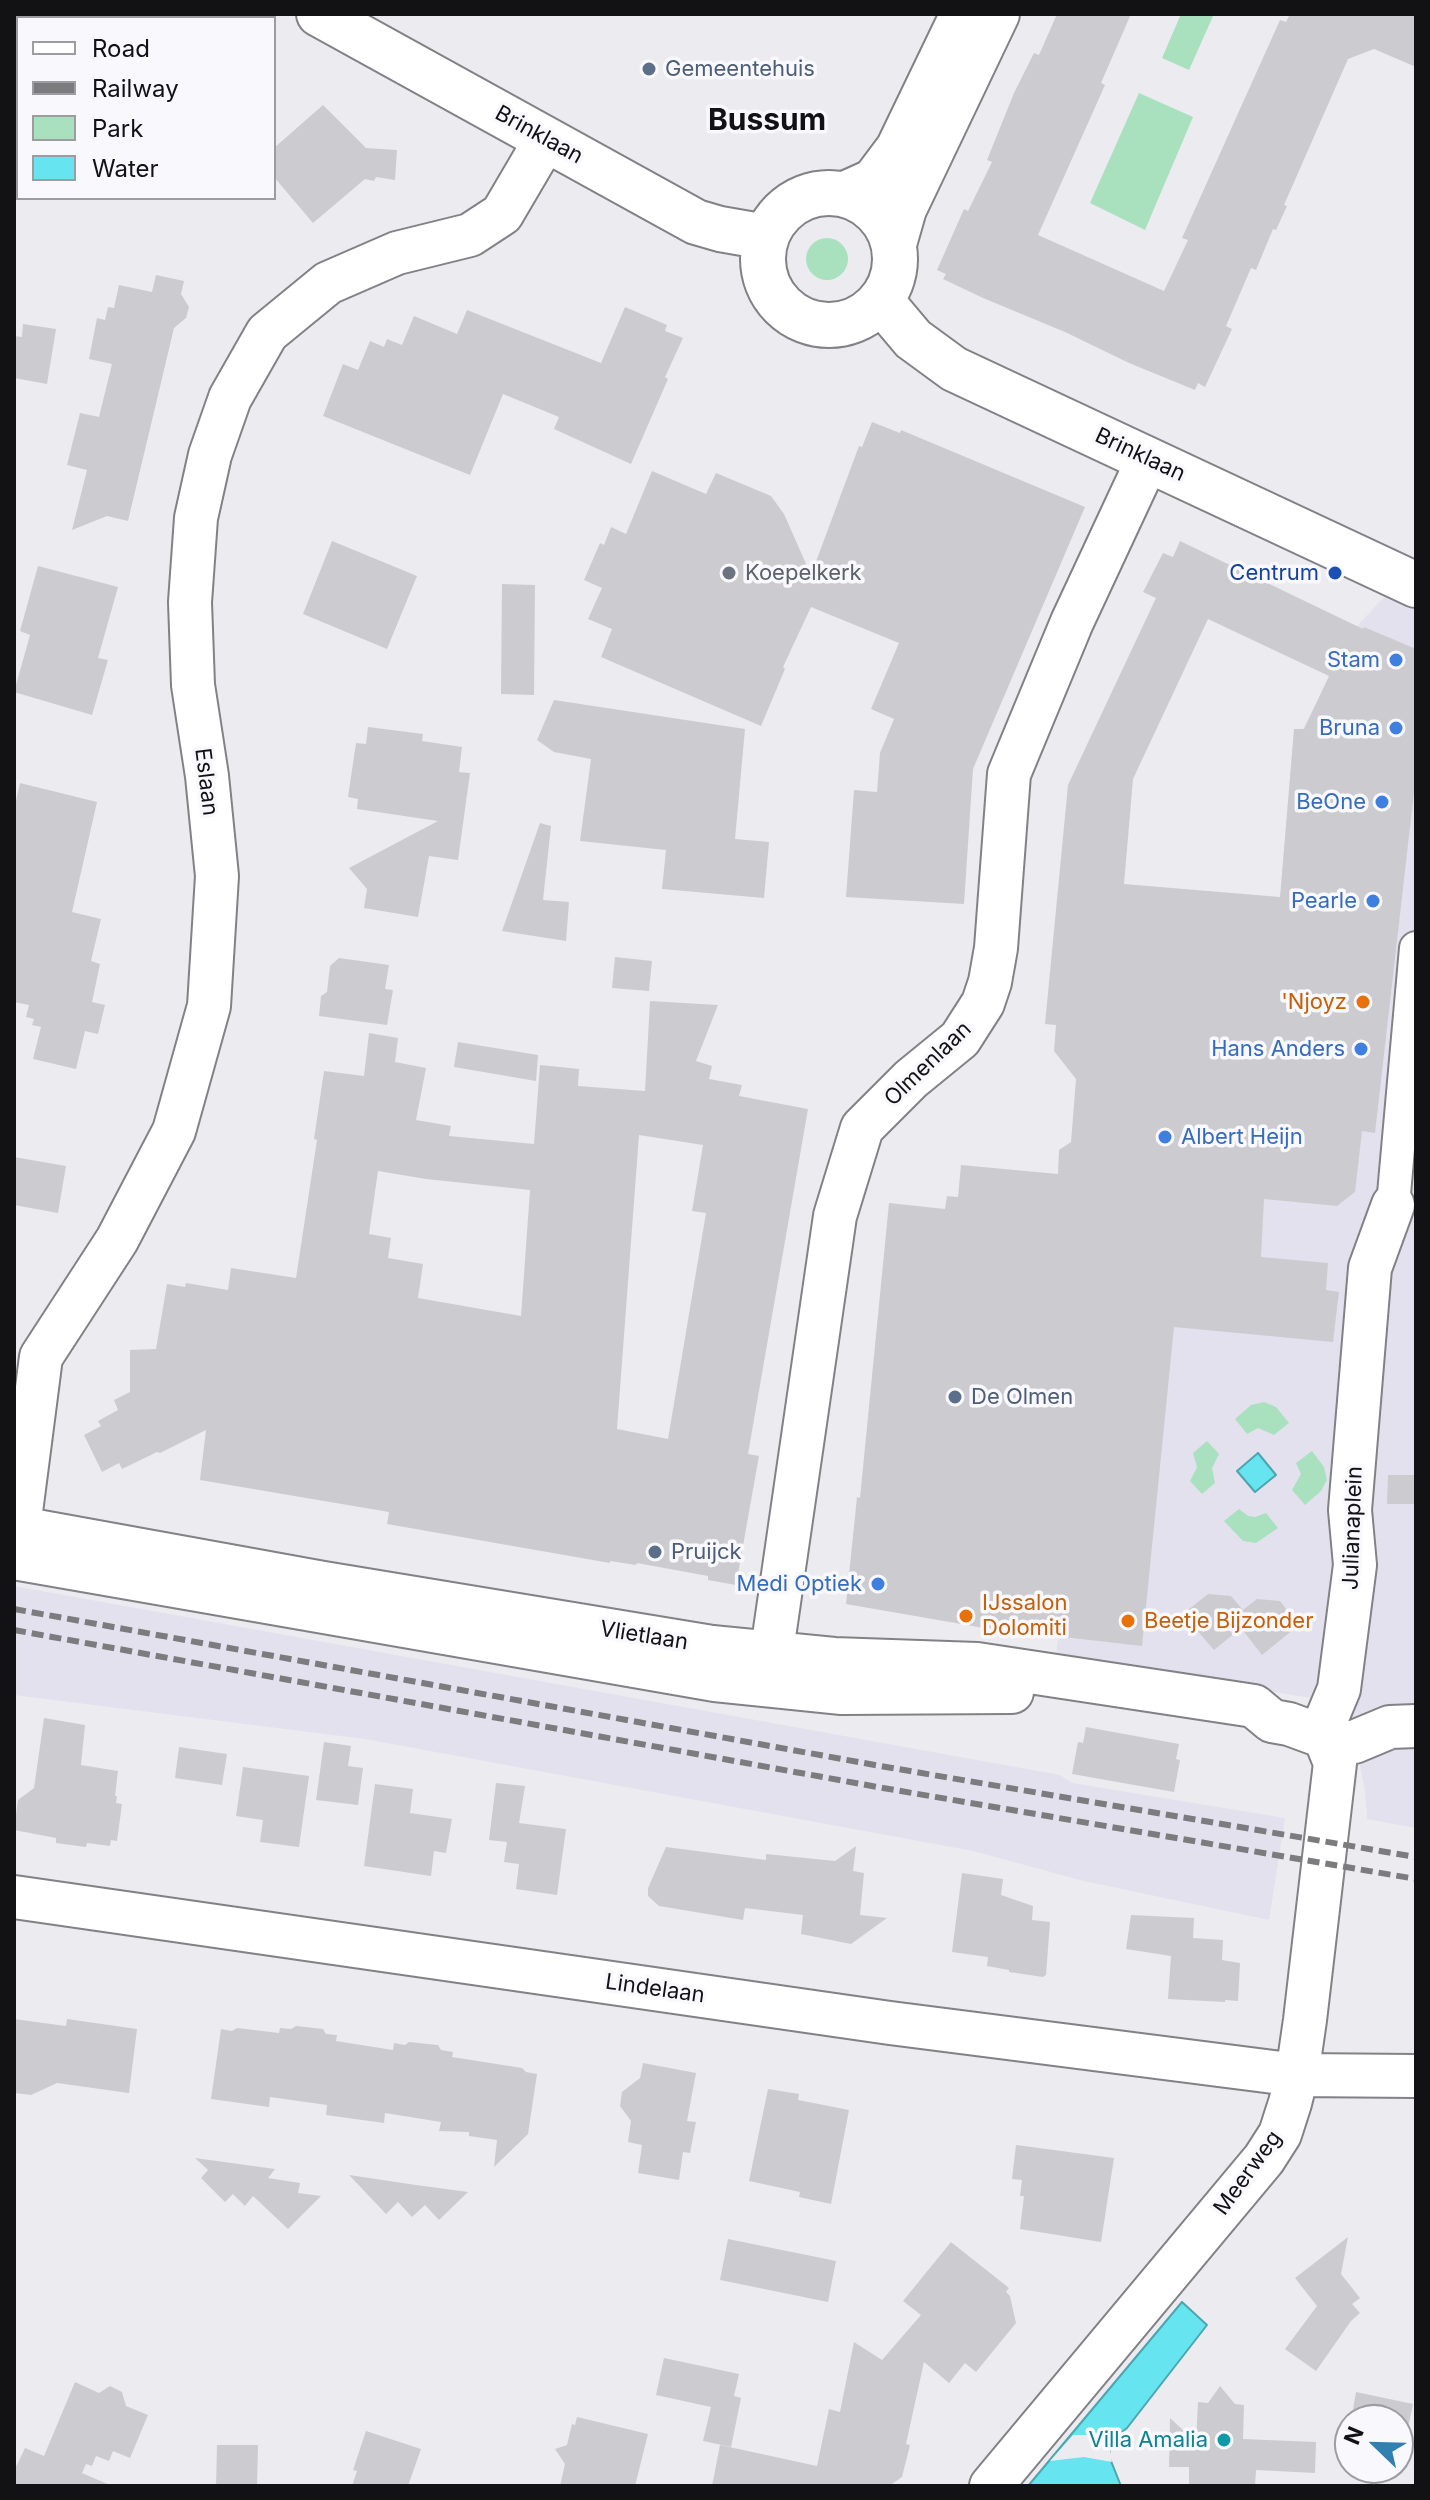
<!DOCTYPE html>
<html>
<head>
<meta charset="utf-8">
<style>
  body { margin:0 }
  #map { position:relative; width:1430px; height:2500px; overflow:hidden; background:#ecebf0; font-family:Inter,sans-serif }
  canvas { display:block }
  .frame { position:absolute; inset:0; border:16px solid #121214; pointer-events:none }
  .legend { position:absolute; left:16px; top:16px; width:260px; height:184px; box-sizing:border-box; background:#f9f8fd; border:2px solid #9d9ca0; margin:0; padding:10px 14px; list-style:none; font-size:24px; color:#121214 }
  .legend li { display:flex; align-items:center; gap:16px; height:40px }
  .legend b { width:40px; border:2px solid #9d9ca0 }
  .north { position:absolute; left:1334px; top:2404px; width:80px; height:80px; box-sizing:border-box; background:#f9f8fd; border:2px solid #9d9ca0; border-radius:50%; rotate:293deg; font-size:22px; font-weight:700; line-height:32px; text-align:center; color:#121214 }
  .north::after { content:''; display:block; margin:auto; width:28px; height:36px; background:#3081b2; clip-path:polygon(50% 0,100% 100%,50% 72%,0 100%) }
</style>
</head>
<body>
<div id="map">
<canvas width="1430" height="2500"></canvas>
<div class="frame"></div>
<ul class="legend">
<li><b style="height:10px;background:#fff"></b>Road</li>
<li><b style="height:10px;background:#7c7b7e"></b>Railway</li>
<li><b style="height:22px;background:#a9e1bf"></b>Park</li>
<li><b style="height:22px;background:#66e4f0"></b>Water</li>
</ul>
<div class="north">N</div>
</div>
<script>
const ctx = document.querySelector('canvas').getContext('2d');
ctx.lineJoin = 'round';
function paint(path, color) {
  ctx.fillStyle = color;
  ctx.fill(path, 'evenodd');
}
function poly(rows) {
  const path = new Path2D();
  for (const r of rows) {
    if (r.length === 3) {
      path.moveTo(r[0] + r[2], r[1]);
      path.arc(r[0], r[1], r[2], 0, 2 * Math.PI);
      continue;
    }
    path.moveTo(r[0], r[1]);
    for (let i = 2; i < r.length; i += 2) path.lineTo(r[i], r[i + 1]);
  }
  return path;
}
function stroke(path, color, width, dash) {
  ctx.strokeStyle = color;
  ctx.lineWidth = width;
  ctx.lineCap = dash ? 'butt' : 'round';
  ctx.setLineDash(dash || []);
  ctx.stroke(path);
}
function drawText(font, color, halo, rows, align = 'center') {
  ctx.font = font + ' Inter,sans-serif';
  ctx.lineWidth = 7;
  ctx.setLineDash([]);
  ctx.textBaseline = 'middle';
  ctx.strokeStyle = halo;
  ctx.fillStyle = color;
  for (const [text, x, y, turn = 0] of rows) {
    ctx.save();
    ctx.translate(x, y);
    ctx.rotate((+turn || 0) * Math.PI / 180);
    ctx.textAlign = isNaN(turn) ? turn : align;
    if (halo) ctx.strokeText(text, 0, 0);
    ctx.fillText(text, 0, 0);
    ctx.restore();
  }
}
const built = poly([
  [1416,563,1416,1828,1367,1819,1365,1791,1358,1756,1312,1698,1056,1658,1133,885,1286,900,1302,730,1359,624],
  [14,1586,1060,1775,1072,1783,1285,1818,1269,1920,1084,1881,973,1851,365,1739,14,1695]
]);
const green = poly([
  [1181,14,1214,14,1189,70,1162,58],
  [1139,93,1193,117,1145,230,1090,203],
  [827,259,21],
  [1264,1402,1276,1407,1289,1423,1274,1435,1258,1428,1247,1434,1235,1419,1251,1405],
  [1207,1441,1219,1454,1212,1468,1215,1483,1202,1494,1190,1481,1197,1467,1193,1453],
  [1312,1451,1324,1467,1327,1480,1321,1491,1305,1505,1292,1490,1301,1474,1296,1463],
  [1239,1509,1248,1516,1255,1517,1266,1513,1278,1528,1256,1543,1243,1541,1224,1521]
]);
const water = poly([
  [1258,1453,1276,1475,1255,1492,1237,1471,1258,1453],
  [1182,2302,1207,2325,1127,2428,1112,2440,1109,2456,1121,2486,1028,2486,1182,2302]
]);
const pier = poly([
  [1073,2435,1116,2435,1110,2448,1112,2462,1084,2457,1050,2461]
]);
const building = poly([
  [1057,14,1131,14,1101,83,1105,85,1038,235,1164,291,1188,240,1182,238,1280,20,1286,22,1290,14,1416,14,1416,67,1374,49,1348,59,1284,205,1287,206,1276,230,1273,229,1256,270,1251,268,1226,326,1232,329,1205,387,1198,383,1195,390,1129,363,1065,332,983,298,943,279,946,274,937,270,964,209,968,211,992,162,987,160,1014,93,1034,53,1039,55],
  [323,105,366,148,397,150,395,180,376,177,374,181,365,179,313,223,274,177,274,148],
  [156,275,184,281,181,294,189,307,186,318,174,328,128,521,107,516,72,530,87,470,67,465,80,413,99,417,112,364,89,359,97,318,105,320,108,307,114,308,119,285,152,292],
  [625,307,667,325,665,331,683,338,665,377,668,379,631,464,554,429,559,417,503,394,470,475,323,416,343,364,358,370,370,341,384,347,387,339,402,345,414,316,457,334,467,310,601,363],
  [23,324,56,329,47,384,14,378,14,336,22,337],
  [872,422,900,433,901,430,1085,507,973,769,964,904,846,897,854,790,877,792,880,753,894,719,871,709,899,643,811,607,783,667,785,669,761,726,601,657,612,629,588,619,602,588,584,580,600,543,604,545,611,527,626,534,652,471,706,494,716,473,771,496,784,514,811,575,859,446,862,447],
  [332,541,417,576,387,649,303,614],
  [1180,541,1363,629,1364,627,1416,649,1416,775,1375,1133,1362,1131,1355,1192,1337,1206,1264,1199,1261,1257,1328,1263,1326,1290,1339,1292,1333,1342,1174,1327,1142,1646,984,1628,846,1604,857,1497,860,1498,889,1203,945,1209,947,1196,958,1197,961,1165,1058,1174,1059,1150,1071,1142,1076,1079,1054,1051,1056,1025,1045,1024,1068,785,1156,598,1143,592,1163,553,1173,557],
  [1208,619,1329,676,1304,729,1294,729,1280,897,1124,884,1133,779],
  [38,566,118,587,98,658,108,660,92,715,14,692,30,635,20,631],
  [502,584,535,585,534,695,501,694],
  [554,700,745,729,735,839,769,842,764,898,662,889,666,850,580,841,591,759,554,752,537,740],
  [368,727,423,734,422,741,462,747,459,772,470,773,458,860,429,856,418,917,364,908,367,889,349,868,438,821,357,809,358,799,348,797,356,743,366,744],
  [20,783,97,802,72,912,101,919,91,961,100,964,92,1002,105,1005,98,1034,85,1031,76,1069,33,1059,41,1027,32,1025,34,1019,26,1017,29,1005,14,1002,14,810],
  [540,823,551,826,543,900,569,902,566,941,502,931],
  [615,957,652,961,649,991,612,988],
  [339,958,389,965,385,989,393,990,387,1025,319,1016,321,996,327,992,330,966],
  [650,1001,718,1005,696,1061,712,1066,709,1079,742,1085,739,1096,808,1109,748,1454,759,1456,736,1585,708,1580,708,1576,637,1563,636,1565,610,1561,610,1563,387,1524,389,1512,200,1480,206,1430,160,1453,157,1452,122,1469,119,1463,102,1472,84,1435,101,1426,98,1421,118,1410,114,1400,130,1392,130,1350,156,1349,167,1284,185,1287,186,1283,228,1290,231,1268,296,1278,317,1140,314,1139,324,1071,364,1076,369,1033,398,1038,395,1062,426,1068,416,1120,451,1126,449,1136,534,1144,540,1065,579,1069,578,1086,645,1091],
  [639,1135,703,1145,692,1211,706,1213,668,1439,617,1429],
  [378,1171,426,1179,530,1190,521,1316,418,1298,423,1264,388,1258,391,1238,369,1234],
  [458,1042,538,1055,536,1081,454,1067],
  [14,1157,66,1166,58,1213,14,1205],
  [1388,1475,1416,1475,1416,1504,1387,1504],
  [1208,1594,1231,1596,1243,1610,1257,1599,1280,1601,1299,1625,1262,1655,1241,1628,1214,1650,1183,1614],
  [44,1718,85,1725,81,1765,118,1771,115,1796,117,1796,116,1803,122,1804,117,1841,111,1840,110,1846,87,1843,86,1847,56,1843,56,1838,14,1830,18,1800,34,1788],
  [1086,1727,1179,1744,1176,1759,1180,1760,1174,1792,1072,1774,1078,1742,1083,1743],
  [324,1742,351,1746,348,1766,363,1768,358,1805,316,1800],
  [179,1747,227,1754,222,1785,175,1778],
  [243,1767,309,1776,299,1847,260,1842,263,1820,236,1816],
  [496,1783,525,1786,519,1823,566,1829,557,1895,516,1889,519,1864,504,1862,507,1842,489,1840],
  [375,1784,413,1789,410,1813,452,1819,446,1853,434,1851,431,1876,364,1866],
  [856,1846,853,1871,864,1873,860,1915,887,1918,851,1944,801,1934,803,1915,745,1908,743,1920,659,1906,648,1896,648,1888,666,1847,766,1860,766,1854,835,1861],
  [962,1873,1003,1879,1001,1895,1033,1906,1032,1920,1050,1922,1046,1975,1043,1977,1009,1972,1009,1970,987,1966,988,1957,952,1952],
  [1131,1915,1194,1918,1193,1938,1223,1940,1222,1960,1240,1963,1238,2001,1225,2000,1225,2002,1168,1999,1171,1956,1126,1949],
  [14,2019,66,2026,67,2019,137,2029,129,2093,57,2083,31,2095,14,2093],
  [296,2026,323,2029,326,2034,337,2035,336,2041,393,2050,394,2043,405,2045,409,2042,438,2045,441,2050,453,2052,452,2057,522,2068,526,2072,537,2074,528,2134,494,2167,497,2140,469,2136,469,2132,439,2131,441,2122,385,2113,384,2123,326,2115,327,2105,270,2097,269,2107,211,2099,221,2029,232,2031,237,2028,279,2033,280,2028,291,2029],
  [643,2063,696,2073,687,2121,696,2122,690,2153,683,2152,679,2180,638,2173,642,2145,628,2142,631,2121,620,2106,622,2092,640,2078],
  [768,2089,799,2094,798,2100,849,2110,831,2204,799,2197,800,2192,749,2181],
  [1016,2145,1114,2158,1101,2242,1020,2229,1024,2196,1020,2196,1022,2180,1012,2179],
  [195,2158,275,2169,268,2178,300,2183,298,2193,321,2196,288,2229,253,2196,245,2206,233,2194,225,2202,201,2178,208,2170],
  [349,2175,416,2185,468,2192,439,2220,425,2205,412,2217,398,2202,386,2214],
  [1348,2237,1341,2274,1360,2298,1352,2304,1360,2313,1351,2321,1316,2371,1285,2349,1317,2306,1295,2278],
  [728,2239,836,2261,828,2302,720,2280],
  [951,2242,1009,2288,1006,2292,1010,2296,1016,2323,976,2372,965,2363,949,2383,924,2362,906,2444,910,2445,902,2477,889,2486,712,2486,720,2445,817,2466,829,2409,840,2412,854,2342,882,2360,921,2315,903,2301],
  [664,2358,739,2374,734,2396,741,2398,731,2447,703,2441,711,2407,656,2395],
  [75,2382,99,2393,110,2386,122,2392,126,2406,148,2415,130,2458,113,2451,109,2461,96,2456,92,2466,86,2464,82,2473,112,2486,14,2486,14,2471,25,2448,44,2456],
  [1220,2386,1235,2404,1244,2405,1243,2439,1316,2442,1315,2473,1256,2470,1255,2486,1189,2486,1189,2467,1169,2467,1170,2418,1196,2442,1198,2402,1208,2403],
  [1356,2392,1413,2404,1406,2437,1398,2436,1398,2420,1351,2420],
  [577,2417,648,2434,635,2486,560,2486,565,2464,555,2449,567,2445,572,2424,575,2425],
  [366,2431,421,2449,408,2486,352,2486,357,2471,353,2470],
  [217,2445,258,2445,257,2486,216,2486]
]);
const pedestrian = poly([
  [1393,1205,1416,948]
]);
const minor = poly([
  [14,1527,323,1583,712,1647,834,1659,977,1664,1254,1706,1272,1721,1289,1724,1338,1742,1354,1742,1390,1727,1416,1726],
  [14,1558,715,1680,842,1693,1012,1692],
  [15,1558,41,1357,117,1240,174,1131,209,1006,217,876,207,776,193,685,190,602,196,518,210,455,230,398,267,333,328,283,397,253,470,235,502,214,546,139],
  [767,1685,835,1216,862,1128,911,1079,960,1039,983,1003,990,982,996,948,1009,774,1072,622,1148,459],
  [14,1897,890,2023,1297,2075,1416,2076],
  [991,2486,1264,2159,1280,2134,1290,2103,1297,2075,1305,2020,1335,1763,1325,1738,1324,1725,1339,1689,1355,1565,1350,1510,1370,1268,1393,1205]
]);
const tertiary = poly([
  [319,14,696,222,720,229,766,237],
  [829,259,66],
  [845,194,874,181,898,149,963,14],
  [894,244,904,209,997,14],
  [881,301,913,339,954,369,1416,585]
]);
const rail = poly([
  [14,1609,886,1767,1416,1857],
  [14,1630,883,1788,1416,1879]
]);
const markers = [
  [649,69,8,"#5c6f8a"],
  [729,573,8,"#6b7280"],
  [1335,573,8,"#1a4fb4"],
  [1396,660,8,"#3f7fe0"],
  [1396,728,8,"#3f7fe0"],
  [1382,802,8,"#3f7fe0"],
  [1373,901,8,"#3f7fe0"],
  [1363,1002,8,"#e8710a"],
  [1361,1049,8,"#3f7fe0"],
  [1165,1137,8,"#3f7fe0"],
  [955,1397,8,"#5c6f8a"],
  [655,1552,8,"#5c6f8a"],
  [878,1584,8,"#3f7fe0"],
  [966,1616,8,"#e8710a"],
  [1128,1621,8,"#e8710a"],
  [1224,2440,8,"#0f9aa8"]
];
const serviceNames = [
  ["Gemeentehuis",665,69],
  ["De Olmen",971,1397],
  ["Pruijck",671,1552]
];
const streetNames = [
  ["Brinklaan",539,135,29],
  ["Brinklaan",1140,455,25],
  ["Eslaan",206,782,83],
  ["Olmenlaan",928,1064,-44],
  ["Julianaplein",1353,1528,-88],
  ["Vlietlaan",644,1636,9],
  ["Lindelaan",655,1989,8],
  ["Meerweg",1248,2173,-54]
];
const worshipNames = [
  ["Koepelkerk",745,573]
];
const transitNames = [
  ["Centrum",1319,573]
];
const shopNames = [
  ["Stam",1380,660],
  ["Bruna",1380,728],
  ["BeOne",1366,802],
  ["Pearle",1357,901],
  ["Hans Anders",1345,1049],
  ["Albert Heijn",1181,1137,"left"],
  ["Medi Optiek",862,1584]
];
const foodNames = [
  ["'Njoyz",1347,1002,"right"],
  ["IJssalon",982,1603],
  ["Dolomiti",982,1628],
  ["Beetje Bijzonder",1144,1621]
];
const cultureNames = [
  ["Villa Amalia",1208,2440]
];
const districtNames = [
  ["Bussum",767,121]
];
paint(built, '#e3e1ee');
paint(green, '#a9e1bf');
paint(water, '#66e4f0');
stroke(water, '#4da5ae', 2);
paint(pier, '#ecebf0');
paint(building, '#ccccd0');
stroke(pedestrian, '#828186', 36);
stroke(minor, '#828186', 46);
stroke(tertiary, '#828186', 48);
stroke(pedestrian, '#fff', 32);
stroke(minor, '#fff', 42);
stroke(tertiary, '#fff', 44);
stroke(rail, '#7c7b7e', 6, [12, 6]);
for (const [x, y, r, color] of markers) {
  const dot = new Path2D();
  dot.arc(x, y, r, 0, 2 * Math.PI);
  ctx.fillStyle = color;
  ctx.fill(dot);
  stroke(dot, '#f9f8fd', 3);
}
drawText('22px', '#4e5e75', '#f9f8fd', serviceNames, 'left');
drawText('22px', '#121214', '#f9f8fd', streetNames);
drawText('22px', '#5b616d', '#f9f8fd', worshipNames, 'left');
drawText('22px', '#164399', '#f9f8fd', transitNames, 'right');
drawText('22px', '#366cbe', '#f9f8fd', shopNames, 'right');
drawText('22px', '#c56008', '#f9f8fd', foodNames, 'left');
drawText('22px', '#0d838f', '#f9f8fd', cultureNames, 'right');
drawText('bold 30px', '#121214', '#f9f8fd', districtNames);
</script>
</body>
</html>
